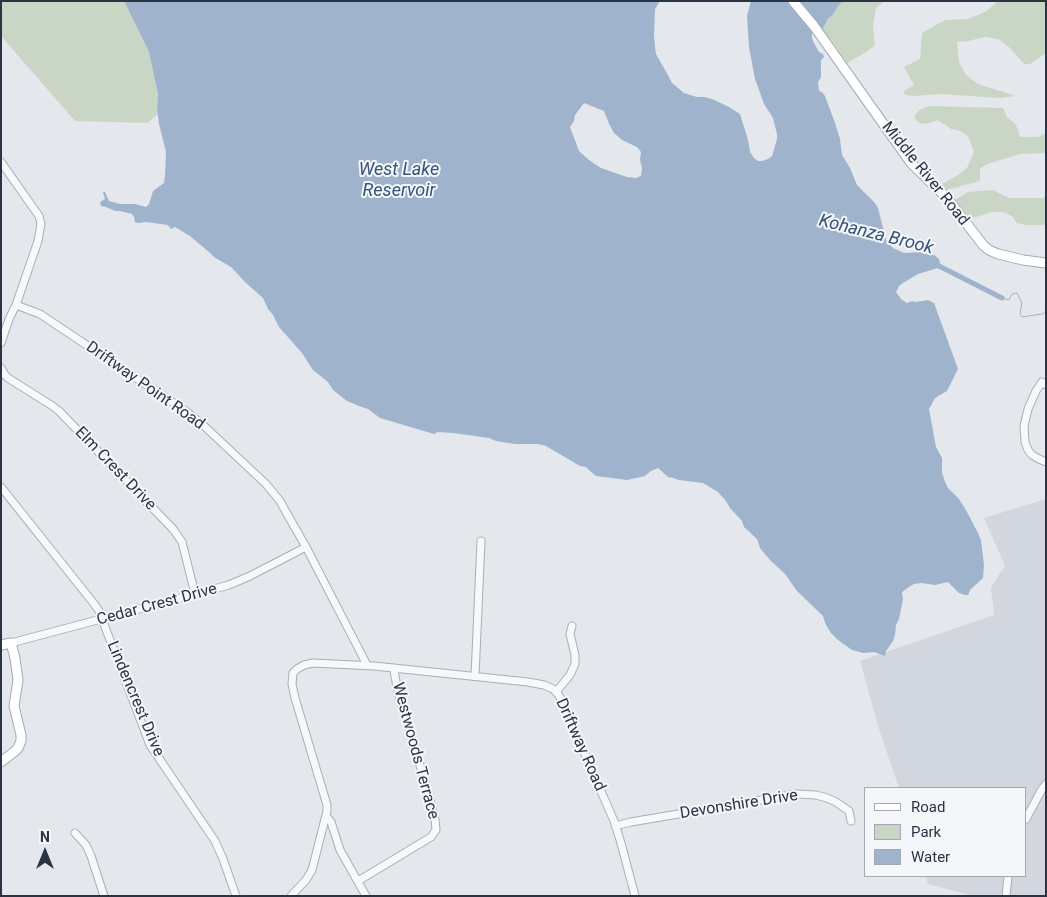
<!DOCTYPE html>
<html>
<head>
<meta charset="utf-8">
<style>
  body { margin:0 }
  #map { position:relative; width:1047px; height:897px; overflow:hidden; background:#e4e7ec; font-family:Roboto,sans-serif }
  canvas { display:block }
  .frame { position:absolute; inset:0; border:2px solid #2b3445; pointer-events:none }
  .legend { position:absolute; left:864px; top:787px; width:162px; height:90px; box-sizing:border-box; background:#f4f6f9; border:1px solid #a4a8b1; margin:0; padding:6px 9px; list-style:none; font-size:15px; color:#2b3445 }
  .legend li { display:flex; align-items:center; gap:10px; height:25px }
  .legend b { width:25px; border:1px solid #a4a8b1 }
  .north { position:absolute; left:20px; top:827px; width:50px; height:50px; -webkit-text-stroke:4px #f4f6f9; paint-order:stroke; rotate:0deg; font-size:14px; font-weight:700; line-height:20px; text-align:center; color:#2b3445 }
  .north::after { content:''; display:block; margin:auto; width:18px; height:22px; background:#2b3445; clip-path:polygon(50% 0,100% 100%,50% 72%,0 100%) }
</style>
</head>
<body>
<div id="map">
<canvas width="1047" height="897"></canvas>
<div class="frame"></div>
<ul class="legend">
<li><b style="height:6px;background:#fff"></b>Road</li>
<li><b style="height:14px;background:#c9d6c5"></b>Park</li>
<li><b style="height:14px;background:#9fb4cc"></b>Water</li>
</ul>
<div class="north">N</div>
</div>
<script>
const ctx = document.querySelector('canvas').getContext('2d');
ctx.lineJoin = 'round';
function paint(path, color) {
  ctx.fillStyle = color;
  ctx.fill(path, 'evenodd');
}
function poly(rows) {
  const path = new Path2D();
  for (const r of rows) {
    path.moveTo(r[0], r[1]);
    for (let i = 2; i < r.length; i += 2) path.lineTo(r[i], r[i + 1]);
  }
  return path;
}
function stroke(path, color, width, dash) {
  ctx.strokeStyle = color;
  ctx.lineWidth = width;
  ctx.lineCap = dash ? 'butt' : 'round';
  ctx.setLineDash(dash || []);
  ctx.stroke(path);
}
function drawText(font, color, halo, rows, align = 'center') {
  ctx.font = font + ' Roboto,sans-serif';
  ctx.lineWidth = 4;
  ctx.setLineDash([]);
  ctx.textBaseline = 'middle';
  ctx.strokeStyle = halo;
  ctx.fillStyle = color;
  for (const [text, x, y, turn = 0] of rows) {
    ctx.save();
    ctx.translate(x, y);
    ctx.rotate((+turn || 0) * Math.PI / 180);
    ctx.textAlign = isNaN(turn) ? turn : align;
    if (halo) ctx.strokeText(text, 0, 0);
    ctx.fillText(text, 0, 0);
    ctx.restore();
  }
}
const built = poly([
  [1046,499,1046,896,974,896,928,884,926,876,1026,876,1026,788,899,788,879,729,860,661,994,615,991,589,993,584,1005,566,984,518]
]);
const green = poly([
  [1,1,124,1,149,52,158,94,157,102,158,114,147,123,75,121,1,36],
  [843,1,884,1,876,8,873,26,875,45,865,53,847,63,833,42,822,30,826,23,828,18,832,16,838,6],
  [996,1,1046,1,1046,53,1030,64,1024,64,1010,48,998,39,985,37,968,41,957,42,959,62,966,75,978,84,1016,96,1000,98,940,94,916,96,906,95,903,92,914,85,904,67,920,59,922,33,945,20,968,19,985,12,995,4],
  [930,106,1003,108,1007,117,1016,125,1020,137,1038,137,1046,133,1046,153,1020,154,988,164,980,168,980,181,947,190,942,184,958,175,967,168,974,152,968,136,958,130,951,129,938,120,930,123,922,124,917,121,914,116,919,110],
  [993,190,1009,198,1043,198,1046,195,1046,225,1025,225,1017,223,1012,216,1003,212,992,212,970,219,955,200,968,192]
]);
const water = poly([
  [124,1,660,1,655,9,654,35,655,47,656,54,669,77,672,83,684,93,697,97,704,97,712,99,729,107,740,114,748,140,750,152,754,158,758,161,762,161,768,159,772,156,777,139,777,134,773,118,764,104,755,79,749,47,747,16,751,1,787,1,795,9,812,32,812,38,814,43,819,52,823,54,824,57,821,60,821,77,818,82,819,91,822,92,825,96,835,123,840,139,842,155,850,168,857,185,875,203,878,208,886,240,889,244,893,248,904,253,920,252,934,255,939,259,940,263,938,268,918,274,903,283,899,286,896,292,901,299,907,303,912,301,916,302,928,300,934,303,958,369,947,391,935,398,929,409,936,447,942,458,942,472,945,482,948,488,959,499,967,512,978,533,981,540,984,565,983,578,970,590,968,595,965,595,959,593,948,582,935,585,922,583,914,584,909,587,902,592,903,599,899,619,896,625,895,635,893,641,886,651,885,656,874,652,863,653,852,650,838,640,831,633,826,625,823,616,797,591,785,574,770,560,760,548,757,539,744,527,742,521,730,508,726,501,718,492,703,483,679,480,673,478,668,477,658,468,651,471,645,476,627,480,596,476,590,471,586,467,580,466,546,446,538,444,515,444,496,441,489,438,453,433,438,432,434,434,380,418,368,409,359,406,347,401,333,390,328,382,313,370,302,353,279,327,273,315,268,309,263,298,245,282,231,267,214,257,210,253,190,236,175,227,171,229,168,225,146,222,138,223,135,222,134,217,132,214,120,211,115,211,106,207,101,206,100,202,105,199,103,192,105,192,109,201,120,204,135,204,146,207,149,204,153,191,164,183,165,175,166,152,159,124,157,108,158,94,149,52],
  [584,103,604,111,609,124,614,133,622,140,637,147,641,152,640,160,642,168,641,176,636,178,627,177,601,168,589,160,579,151,570,127,574,121,575,115],
  [799,1,843,1,838,6,832,16,828,18,826,23,822,30]
]);
const stream = poly([
  [1002,298,1009,300,1012,294,1017,293,1022,303,1020,314,1022,317,1042,314,1046,311]
]);
const canal = poly([
  [939,266,1002,298]
]);
const minor = poly([
  [1,162,39,216,41,224,38,241,16,305,9,319,1,343],
  [16,305,40,314,187,412,202,424,266,484,280,501,286,512,306,547,367,665],
  [1,368,5,375,8,378,51,405,59,411,173,529,182,542,195,594],
  [1046,385,1042,382,1036,391,1028,409,1024,426,1025,442,1028,450,1032,455,1039,459,1046,462],
  [1,487,95,605,99,611,150,745,215,841,223,859,236,896],
  [11,643,229,585,250,576,306,547],
  [475,676,481,541],
  [556,692,570,675,575,664,575,655,570,634,572,626],
  [326,816,331,822,340,850,366,896],
  [1026,819,1042,789,1046,784],
  [615,826,631,822,796,794,816,795,827,798,836,802,849,811,851,821],
  [75,833,86,845,91,856,104,896],
  [358,881,431,837,436,830,435,819,425,782,398,692,394,671,394,668],
  [291,896,306,880,312,870,327,811,327,805,295,698,292,684,293,673,297,669,304,665,313,663,374,666,528,682,544,685,553,689,558,694,561,699,614,821,621,843,635,896],
  [1006,896,1008,876]
]);
const major = poly([
  [793,1,814,26,911,163,947,198,983,245,989,250,998,254,1023,260,1046,263],
  [1,645,11,643,15,658,18,680,14,706,21,735,21,741,18,748,14,752,1,762]
]);
const streetNames = [
  ["Middle River Road",925,174,51],
  ["Driftway Point Road",145,386,35],
  ["Elm Crest Drive",115,469,46],
  ["Cedar Crest Drive",157,605,-15],
  ["Lindencrest Drive",135,699,67],
  ["Driftway Road",580,745,66],
  ["Westwoods Terrace",415,751,75],
  ["Devonshire Drive",739,805,-9]
];
const waterNames = [
  ["West Lake",399,170],
  ["Reservoir",399,191],
  ["Kohanza Brook",876,235,14]
];
paint(built, '#d2d6de');
paint(green, '#c9d6c5');
paint(water, '#9fb4cc');
stroke(stream, '#9fb4cc', 1);
stroke(canal, '#9fb4cc', 5);
stroke(minor, '#a9aeb7', 9);
stroke(major, '#a3abb8', 11);
stroke(minor, '#f7f8fa', 7);
stroke(major, '#fff', 9);
drawText('16px', '#2b3445', '#f4f6f9', streetNames);
drawText('italic 18px', '#34527a', '#f4f6f9', waterNames);
</script>
</body>
</html>
